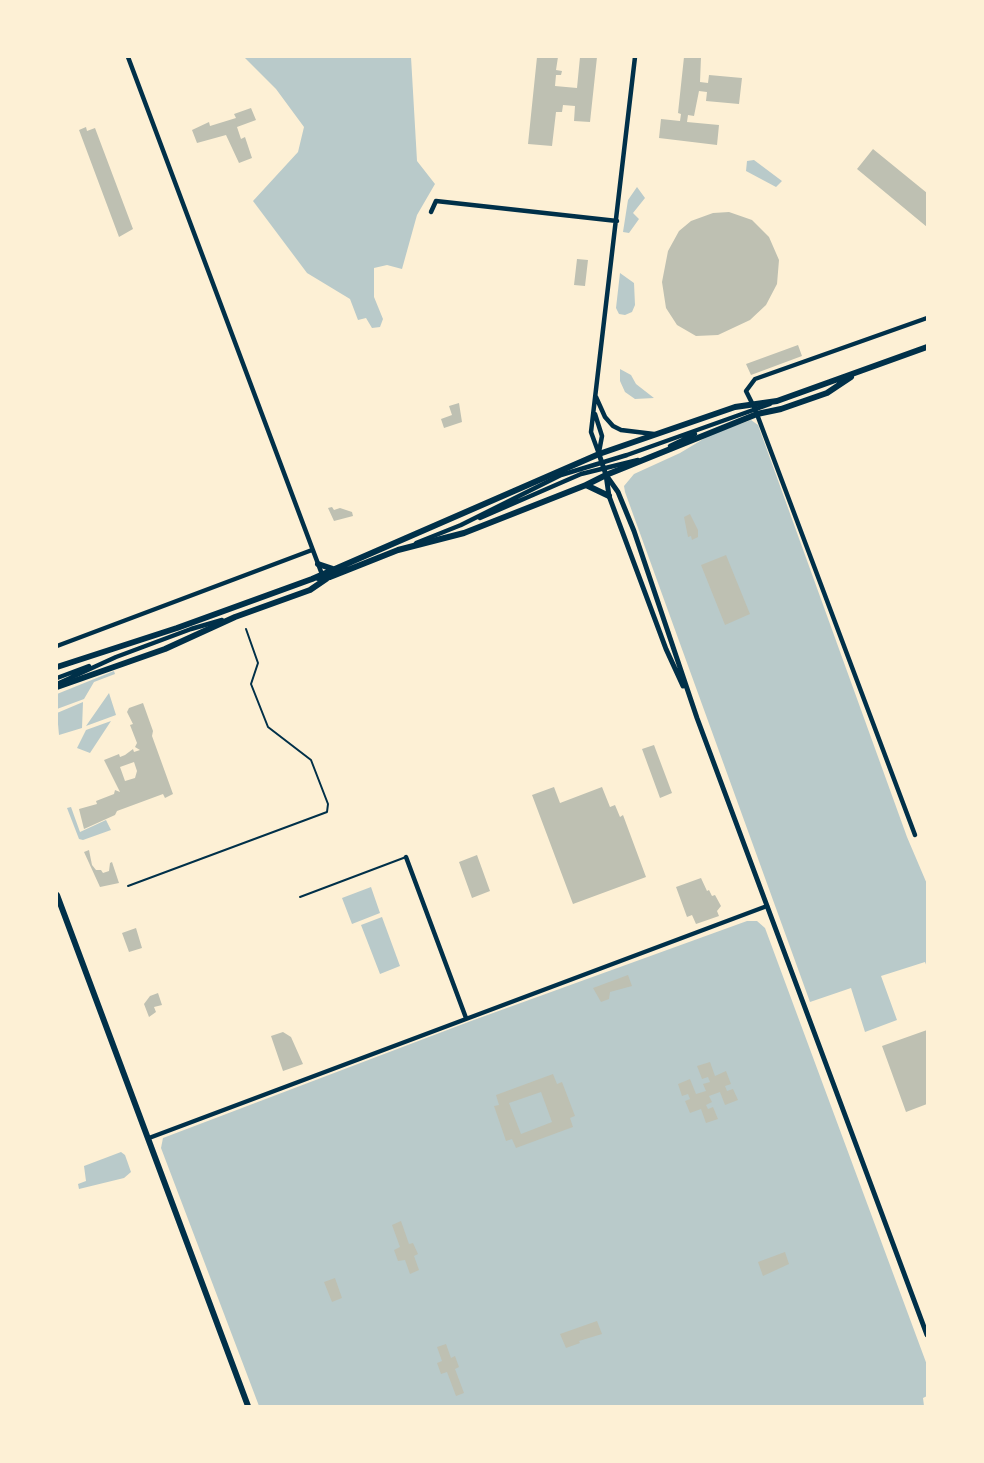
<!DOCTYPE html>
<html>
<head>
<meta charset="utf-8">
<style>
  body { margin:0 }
  #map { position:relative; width:984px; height:1463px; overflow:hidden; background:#fdf0d5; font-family:"Alegreya Sans",sans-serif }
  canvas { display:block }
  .frame { position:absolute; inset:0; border:58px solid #fdf0d5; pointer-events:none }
</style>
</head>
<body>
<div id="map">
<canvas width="984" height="1463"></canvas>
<div class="frame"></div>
</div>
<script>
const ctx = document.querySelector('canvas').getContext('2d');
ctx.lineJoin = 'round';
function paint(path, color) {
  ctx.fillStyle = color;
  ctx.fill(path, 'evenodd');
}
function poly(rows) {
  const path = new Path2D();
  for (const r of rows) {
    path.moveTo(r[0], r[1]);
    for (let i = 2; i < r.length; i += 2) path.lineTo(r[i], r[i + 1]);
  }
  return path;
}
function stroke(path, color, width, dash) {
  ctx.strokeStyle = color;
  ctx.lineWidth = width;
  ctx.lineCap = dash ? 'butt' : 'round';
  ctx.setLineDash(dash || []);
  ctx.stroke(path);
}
const green = poly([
  [244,57,411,57,417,161,435,184,417,215,402,269,387,265,374,268,374,297,383,319,380,327,372,328,366,318,358,320,350,299,307,273,253,201,298,152,304,127,276,89],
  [754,160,782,181,776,187,746,171,747,161],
  [637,187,645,198,633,213,639,219,629,233,623,232,628,200],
  [620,273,634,283,635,305,632,312,625,315,619,314,616,308],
  [620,369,631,375,636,384,654,398,635,399,625,392,620,381],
  [751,420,758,425,907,837,927,884,927,967,925,962,881,976,897,1020,865,1032,851,988,810,1002,625,492,624,486,634,474,680,453,710,435],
  [114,671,115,674,94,682,84,699,57,709,57,694],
  [109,693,116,715,86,726],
  [83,702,82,728,59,735,57,713],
  [111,721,90,753,77,748,86,730],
  [71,807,80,832,106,820,111,830,83,840,79,839,67,808],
  [371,887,380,913,352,924,342,898],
  [382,917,400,966,380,974,361,925],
  [747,921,757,921,765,928,927,1365,927,1396,923,1398,924,1406,259,1406,161,1148,163,1138,471,1021],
  [121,1152,125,1155,131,1172,124,1178,79,1189,78,1184,86,1181,84,1166]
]);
const building = poly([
  [537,57,558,57,556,70,562,71,561,75,556,75,555,86,577,88,580,57,597,57,590,122,574,121,575,106,563,105,562,112,556,112,552,146,528,144],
  [684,57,701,57,700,82,708,83,709,75,742,78,739,104,706,101,707,92,699,91,694,116,688,115,687,122,719,125,717,145,659,138,661,119,680,121,681,114,678,113],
  [251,108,256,120,237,127,241,139,245,137,252,158,239,163,226,135,197,143,192,130,209,122,210,126,236,118,234,114],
  [86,127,87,131,95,128,133,229,119,237,79,130],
  [873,149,927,193,927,227,857,169],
  [729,212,752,220,769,237,779,260,777,284,766,305,750,320,718,335,696,336,677,325,666,308,662,282,668,251,679,231,691,221,713,213],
  [577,259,588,260,585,286,574,285],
  [798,345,802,356,751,375,746,364],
  [459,403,462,422,444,428,441,419,452,415,449,406],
  [332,507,334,510,340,508,352,512,353,516,334,521,328,508],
  [690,514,698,530,698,537,692,540,691,536,688,537,684,517],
  [726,555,750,614,725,625,701,565],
  [143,703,153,731,152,736,173,794,165,798,163,794,117,811,115,815,84,829,79,809,97,804,96,801,114,794,115,790,120,792,104,760,119,754,120,757,125,755,133,749,134,752,140,750,135,747,137,743,130,725,133,724,127,712,129,708],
  [134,762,137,771,135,778,125,781,120,767],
  [654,745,672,793,660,798,642,749],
  [554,787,560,803,602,787,610,807,615,805,620,817,623,815,646,877,573,904,532,795],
  [89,850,92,865,96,870,101,870,103,873,109,871,110,863,112,862,119,883,100,887,84,852],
  [477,855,490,891,472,898,459,862],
  [701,878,707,891,709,890,712,896,715,895,721,906,717,911,719,916,696,924,692,915,687,917,676,887],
  [136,928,142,948,129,952,122,933],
  [628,975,632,986,610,992,609,999,601,1002,593,988],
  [158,993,162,1005,154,1007,156,1012,149,1017,144,1004,150,996],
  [927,1030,927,1104,906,1112,882,1046],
  [283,1032,291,1037,303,1064,283,1071,271,1036],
  [710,1062,715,1076,726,1071,731,1084,725,1086,727,1091,733,1089,738,1100,725,1105,720,1092,709,1096,712,1102,706,1105,708,1109,713,1107,718,1119,706,1123,701,1109,690,1113,685,1101,690,1099,688,1094,682,1096,678,1084,690,1079,696,1094,706,1091,703,1084,710,1082,708,1077,702,1079,697,1066],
  [553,1074,557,1084,562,1082,575,1116,570,1118,573,1127,516,1148,512,1139,506,1141,494,1106,499,1105,496,1095],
  [541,1092,552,1122,521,1134,509,1103],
  [401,1221,409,1244,413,1243,418,1254,414,1256,419,1270,410,1274,405,1260,398,1261,394,1250,400,1247,392,1225],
  [785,1252,789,1264,763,1276,758,1262],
  [335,1278,342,1298,332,1302,324,1282],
  [597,1321,602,1334,579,1341,580,1343,566,1348,560,1334],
  [446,1344,451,1358,455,1356,459,1367,455,1369,464,1393,456,1396,447,1372,441,1374,437,1363,442,1361,437,1347]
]);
const service = poly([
  [128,886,327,812,328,804,311,760,268,727,251,684,258,663,246,629],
  [300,897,406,857]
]);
const minor = poly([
  [128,57,323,577],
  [431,212,436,201,617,221],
  [596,397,605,417,613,426,621,430,654,434],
  [595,414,602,436,599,452],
  [670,446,695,434],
  [599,454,591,432,635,57],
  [480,518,581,474,638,460],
  [461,525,561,475,627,455,770,404],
  [416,543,461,525],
  [57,646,312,550],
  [57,678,89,666],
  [57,684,116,657,191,629,222,620],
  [915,835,755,409,746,391,755,379,927,318],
  [406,857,466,1018],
  [149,1138,767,906]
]);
const tertiary = poly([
  [599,454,606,475,609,496,666,649,683,686],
  [606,475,618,492,634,531,697,718,927,1335]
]);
const secondary = poly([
  [586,485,606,475,757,414,781,409,827,393,851,377],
  [318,564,333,569],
  [318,578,330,577,398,550,464,533,586,485,609,496],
  [57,667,177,628,312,579,599,454,735,407,777,401,927,347],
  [57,687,165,649,235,617,310,590,329,577],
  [57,895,248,1406]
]);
paint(green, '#b9caca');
paint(building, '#bec0b2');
stroke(service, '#003049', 2);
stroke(minor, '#003049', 4.5);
stroke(tertiary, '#003049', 5);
stroke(secondary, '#003049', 6);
</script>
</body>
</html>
